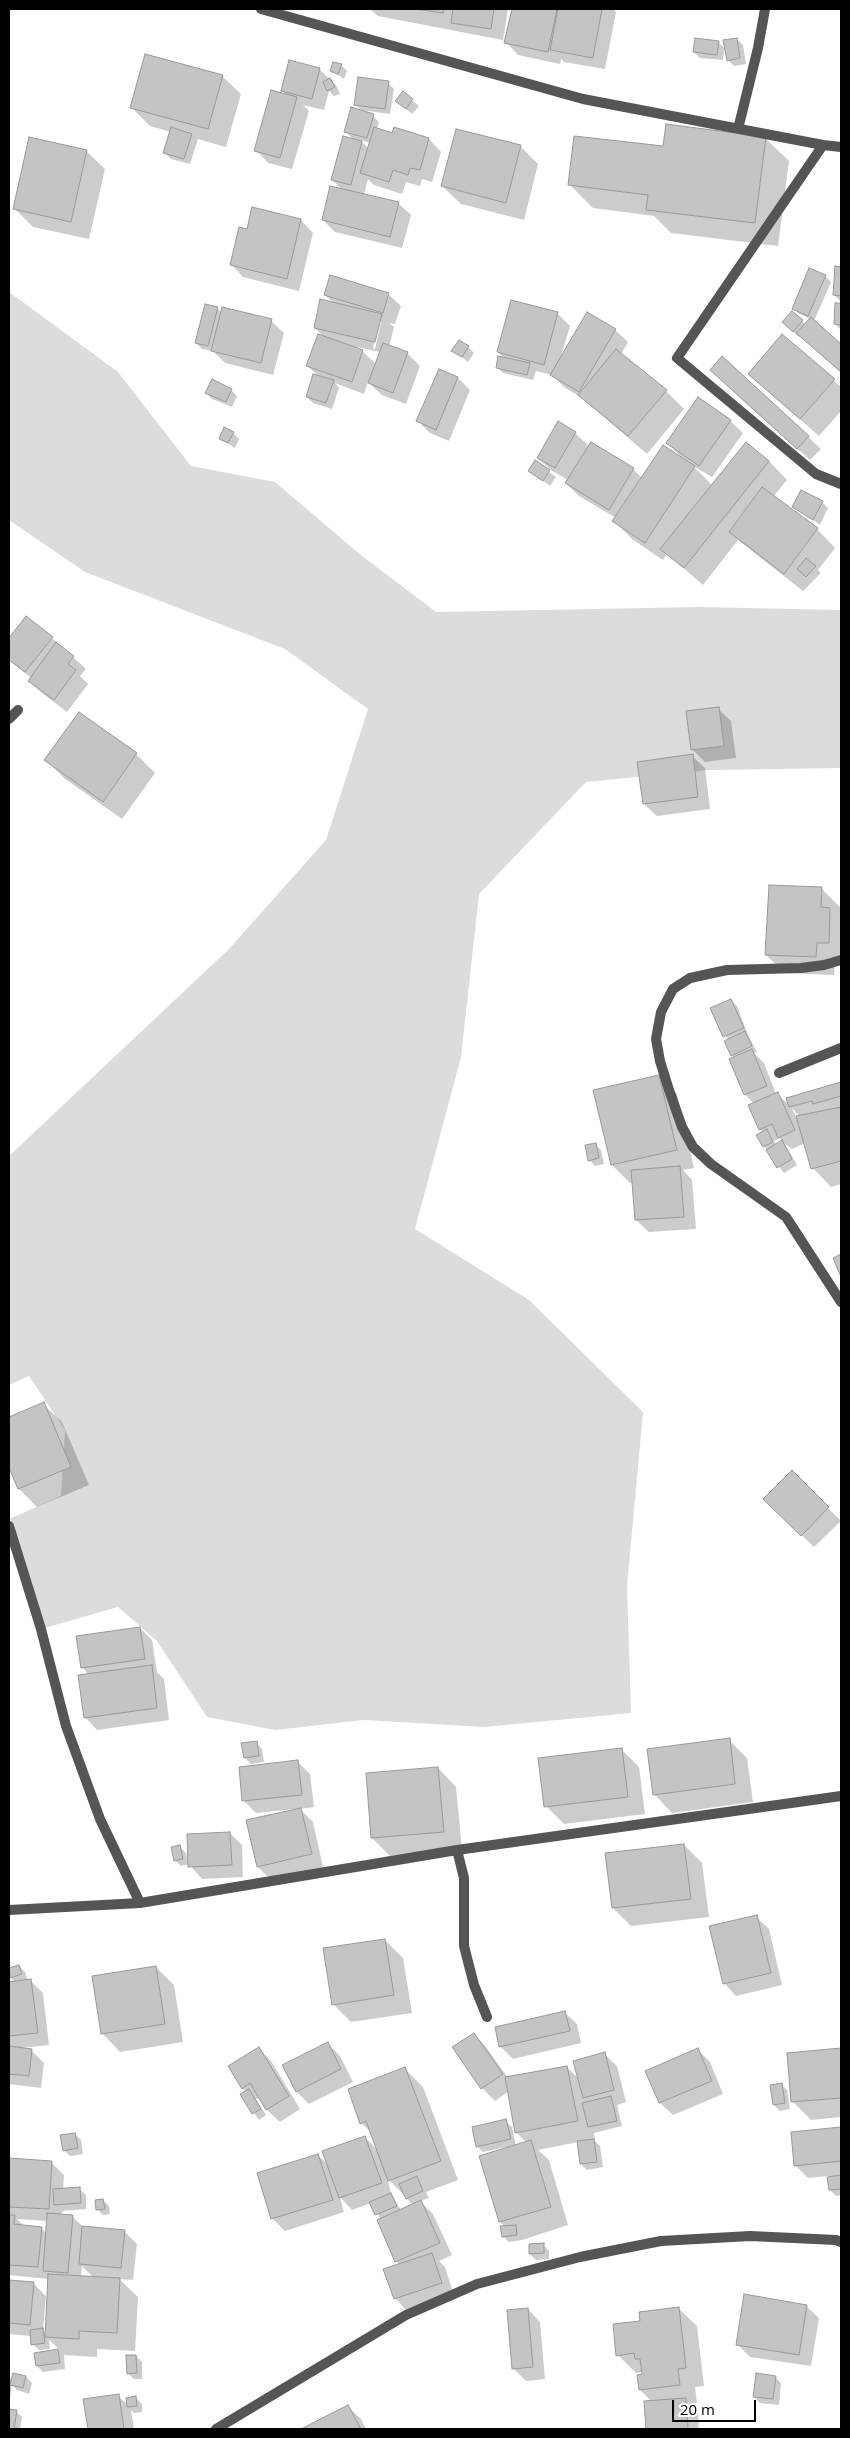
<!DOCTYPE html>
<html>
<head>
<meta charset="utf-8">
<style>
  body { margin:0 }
  #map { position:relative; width:850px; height:2438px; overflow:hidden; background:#fff; font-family:"Open Sans",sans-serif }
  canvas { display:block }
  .frame { position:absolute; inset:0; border:10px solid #000; pointer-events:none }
  .scale { position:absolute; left:672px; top:2400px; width:84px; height:22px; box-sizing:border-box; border:2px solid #000; border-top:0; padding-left:6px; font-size:15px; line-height:18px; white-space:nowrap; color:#000; -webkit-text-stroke:4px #fff; paint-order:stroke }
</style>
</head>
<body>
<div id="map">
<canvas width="850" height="2438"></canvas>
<div class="frame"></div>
<div class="scale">20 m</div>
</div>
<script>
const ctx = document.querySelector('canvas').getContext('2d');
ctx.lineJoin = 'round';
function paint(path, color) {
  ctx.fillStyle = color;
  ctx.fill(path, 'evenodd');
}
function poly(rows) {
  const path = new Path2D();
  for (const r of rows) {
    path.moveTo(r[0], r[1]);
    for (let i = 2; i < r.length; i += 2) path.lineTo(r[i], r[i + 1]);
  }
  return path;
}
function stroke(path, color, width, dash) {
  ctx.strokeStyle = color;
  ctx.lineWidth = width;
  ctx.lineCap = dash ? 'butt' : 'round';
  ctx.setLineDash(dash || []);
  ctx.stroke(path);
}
const green = poly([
  [9,292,118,372,191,466,275,482,362,556,436,612,699,607,841,610,841,768,709,770,586,782,479,894,461,1057,415,1229,529,1300,643,1412,627,1586,631,1713,484,1727,364,1720,275,1730,207,1717,157,1641,118,1607,41,1629,9,1526,9,1519,61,1496,65,1430,29,1376,9,1385,9,1156,229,949,326,840,368,709,285,649,85,572,9,520]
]);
const shadow = poly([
  [370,9,508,9,503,40,378,16],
  [513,9,613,9,616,12,605,69,564,62,561,59,560,64,518,55,506,42],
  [737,39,743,45,746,64,734,66,728,60],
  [718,42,724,48,723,60,700,58,694,52],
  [341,65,347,71,344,79,332,71],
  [319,69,336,85,340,94,334,96,329,91,324,110,303,105,309,111,292,169,268,163,256,150,288,96,283,91],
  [222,76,241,94,226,147,198,139,190,164,171,159,165,153,171,132,150,126,132,108],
  [388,83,394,89,390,114,361,110,355,104],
  [403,93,419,106,412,114,403,106],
  [373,116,379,122,377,129,393,134,395,129,429,139,441,152,432,182,422,179,420,186,406,182,402,194,374,185,368,179,364,195,398,203,411,215,402,248,335,232,323,220,342,190,333,180,354,140,345,131],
  [360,140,370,143,369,149],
  [765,138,789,161,778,246,671,233,654,216,593,208,570,185,664,148],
  [520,146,538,164,524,220,461,204,442,186],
  [86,151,105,169,89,239,33,227,15,209],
  [301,220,313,233,299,291,243,277,231,264,248,231],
  [836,268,841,268,841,302,834,295],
  [825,276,831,282,814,321,841,346,841,372,801,335,799,337,789,328,802,321,805,324,810,319,800,314,794,309],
  [388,294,401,306,395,324,389,323,394,327,389,347,407,353,420,366,406,404,382,395,368,382,364,394,335,383,339,388,332,409,313,403,307,397,319,377,308,366,325,338,315,328,335,304,325,295],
  [379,322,381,322,375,349,373,348],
  [357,347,380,352,376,364,362,351,356,349],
  [836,304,841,304,841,330,835,324],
  [217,308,222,313,271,321,284,333,273,375,225,363,213,351,202,349,196,343],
  [557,313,570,326,561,356,615,330,628,342,621,354,666,391,684,409,647,454,582,398,564,387,552,375,536,371,533,380,503,373,497,367,505,359,498,352],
  [783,336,841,387,841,411,819,436,749,374],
  [468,347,474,353,468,362,453,350],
  [723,358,821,449,810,460,724,382],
  [439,370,458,378,470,390,449,441,430,433,418,421],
  [231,390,237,396,232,407,212,399,206,393],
  [699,399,730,421,743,433,712,477,693,466,712,485,769,461,787,480,773,497,817,529,835,548,818,570,821,573,803,591,738,540,703,585,667,554,663,560,632,539,614,521,616,518,579,496,566,483,568,480,551,470,538,458,575,433,589,446,591,444,633,469,642,478,683,459,668,443],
  [233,433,239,439,235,448,220,438],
  [535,462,556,477,550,486,529,471],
  [801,492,822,502,828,508,820,525,794,507],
  [26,618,52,638,86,669,80,676,88,684,67,712,42,693,29,681,31,678,9,660,9,640],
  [718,709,731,721,736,758,705,762,692,749],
  [79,714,136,754,155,773,122,819,64,778,46,760],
  [692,756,705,768,710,809,657,816,644,804],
  [821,888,840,907,841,961,835,961,834,975,785,973,766,955],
  [731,1000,737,1006,748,1035,757,1052,754,1053,764,1063,776,1094,790,1105,788,1099,841,1084,841,1184,831,1187,813,1168,805,1143,792,1149,785,1144,797,1165,784,1173,764,1146,764,1132,760,1129,754,1104,745,1094,728,1040,711,1009],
  [792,1108,800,1117,796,1118],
  [780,1138,783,1141,777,1145,774,1141],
  [658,1076,677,1094,694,1168,683,1170,692,1180,696,1229,649,1232,636,1220,633,1182,630,1183,612,1165],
  [595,1144,601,1150,604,1164,595,1166,589,1160],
  [43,1404,62,1422,89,1485,37,1507,19,1489,9,1465,9,1418],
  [792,1472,841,1521,814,1547,765,1499],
  [140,1628,152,1640,157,1672,164,1679,169,1720,97,1730,85,1717,89,1675,82,1667],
  [729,1740,747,1758,753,1802,672,1813,654,1794],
  [256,1742,262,1749,264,1762,251,1764,245,1758],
  [621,1749,639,1767,645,1814,564,1824,546,1806],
  [298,1762,310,1774,314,1807,300,1809,313,1822,323,1867,270,1879,258,1867,294,1809,256,1813,244,1801],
  [438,1768,456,1787,462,1850,390,1856,372,1838],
  [230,1833,242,1845,243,1877,202,1879,189,1864,181,1866,175,1860,180,1847,186,1853,188,1863],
  [684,1845,702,1863,709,1917,631,1926,613,1908],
  [756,1917,769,1929,782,1985,736,1996,724,1983],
  [385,1940,403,1958,412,2013,351,2022,333,2004],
  [19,1966,25,1972,28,1981,31,1981,43,1993,49,2045,21,2048,32,2051,44,2063,41,2088,9,2084,9,1983,16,1983,11,1978,9,1970],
  [156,1967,174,1985,183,2042,120,2052,102,2033],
  [564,2012,577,2024,581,2043,513,2059,500,2046],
  [474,2034,486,2047,508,2078,567,2067,580,2080,604,2054,617,2066,626,2102,617,2105,622,2126,594,2133,595,2139,593,2139,600,2146,603,2167,587,2170,581,2164,578,2142,538,2150,549,2160,568,2225,522,2240,509,2242,503,2236,505,2227,500,2222,480,2157,506,2149,506,2147,483,2152,477,2146,506,2121,512,2127,516,2146,527,2143,516,2132,509,2091,495,2101,482,2088,454,2048],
  [328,2044,340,2056,353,2082,309,2104,297,2092],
  [258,2048,271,2061,300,2109,280,2122,267,2110,260,2097,256,2099,266,2115,259,2120,241,2094,246,2092,243,2088],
  [841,2049,841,2117,811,2120,792,2101,788,2054],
  [698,2050,710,2062,723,2094,673,2115,660,2103],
  [405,2069,423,2087,458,2180,426,2192,429,2198,420,2201,433,2214,452,2255,439,2261,445,2267,454,2295,407,2311,395,2298,400,2265,396,2261,381,2219,371,2203,352,2210,340,2197,344,2212,285,2231,272,2218,318,2155,329,2166,365,2137,378,2151,372,2133,361,2123],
  [387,2178,406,2197,413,2205,401,2210,392,2196],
  [781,2084,787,2090,790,2109,780,2111,774,2105],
  [841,2129,841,2195,836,2196,830,2190,829,2176,808,2178,795,2165,792,2133],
  [75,2134,81,2140,83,2154,70,2156,64,2150],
  [9,2160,51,2162,64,2175,63,2190,79,2189,86,2195,86,2209,62,2211,61,2216,72,2216,83,2227,124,2231,137,2244,133,2280,119,2279,138,2297,135,2351,97,2349,97,2357,64,2355,65,2369,43,2372,37,2366,35,2354,60,2350,49,2340,50,2349,39,2350,33,2344,31,2336,9,2334,9,2281,33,2283,46,2296,43,2330,46,2334,49,2279,9,2275],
  [17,2219,48,2221,47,2234,41,2228,24,2226],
  [82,2266,94,2278,81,2277],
  [103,2200,109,2206,110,2214,103,2215,97,2209],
  [543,2245,549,2251,549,2259,536,2260,530,2254],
  [806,2306,819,2318,811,2366,750,2357,737,2344],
  [678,2308,697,2326,704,2386,695,2387,697,2403,690,2404,698,2412,699,2429,647,2429,645,2402,652,2402,640,2390,643,2372,636,2373,618,2355,642,2322],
  [528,2309,540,2322,545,2379,526,2381,513,2368],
  [136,2356,142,2362,142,2379,134,2379,128,2373],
  [9,2377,12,2380,26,2377,32,2383,29,2394,17,2390,12,2385,9,2404],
  [775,2377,781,2383,779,2405,760,2403,754,2397],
  [118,2396,128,2405,136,2398,142,2404,142,2412,134,2413,131,2410,134,2429,89,2429,85,2400],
  [348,2407,361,2419,366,2429,304,2429],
  [9,2410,16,2411,22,2417,20,2429,9,2429]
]);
const building = poly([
  [416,9,444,9,443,13,416,9],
  [453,9,494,9,491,29,451,23,453,9],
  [512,9,557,9,548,52,504,43,512,9],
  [558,9,602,9,593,58,550,50,558,9],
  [695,38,719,41,717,55,693,52,695,38],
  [737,38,740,58,727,61,723,40,737,38],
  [145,54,223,75,208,129,130,108,145,54],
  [289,60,320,68,312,99,281,91,289,60],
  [333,62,342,64,338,74,330,71,333,62],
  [358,77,389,81,385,109,354,105,358,77],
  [330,78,335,87,327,91,323,82,330,78],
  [271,90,297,97,280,158,254,151,271,90],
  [403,91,413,99,406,109,395,101,403,91],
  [351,107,374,114,367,138,344,132,351,107],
  [666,124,766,137,755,223,646,210,648,195,568,185,574,136,663,146,666,124],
  [171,127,192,134,184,159,163,153,171,127],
  [374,127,392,133,394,127,429,138,420,170,410,168,408,175,393,170,389,182,360,173,374,127],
  [456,129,521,145,506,203,441,186,456,129],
  [343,136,362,141,351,185,331,180,343,136],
  [29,137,87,150,71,222,13,209,29,137],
  [330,186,399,202,390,237,322,220,330,186],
  [252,207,301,219,287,279,230,265,239,227,247,229,252,207],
  [835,266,841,267,841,296,833,295,835,266],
  [809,268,826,275,808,316,792,309,809,268],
  [330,275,389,293,383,313,324,295,330,275],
  [320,299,382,314,375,342,314,328,320,299],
  [511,300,558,312,544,365,497,352,511,300],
  [835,303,841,303,841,325,834,324,835,303],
  [205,304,218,307,208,346,195,343,205,304],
  [222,307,272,319,261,363,211,351,222,307],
  [792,311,803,320,793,332,782,322,792,311],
  [587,312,616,329,579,392,550,375,587,312],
  [811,317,841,344,841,372,796,333,811,317],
  [318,334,363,350,352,382,306,366,318,334],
  [782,334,835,379,800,419,748,374,782,334],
  [459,340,469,346,462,357,451,351,459,340],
  [383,343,408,352,393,393,368,383,383,343],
  [616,349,667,390,628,436,578,395,616,349],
  [498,356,530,363,527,375,496,368,498,356],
  [722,356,809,436,797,449,710,370,722,356],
  [439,369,458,377,436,430,416,421,439,369],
  [313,374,334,380,326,403,306,397,313,374],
  [212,379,232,389,226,402,205,393,212,379],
  [698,397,731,420,699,466,666,443,698,397],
  [558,421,576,432,555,468,537,458,558,421],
  [224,427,234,432,228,443,219,439,224,427],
  [591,442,634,468,609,510,565,483,591,442],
  [746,442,769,461,684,568,660,549,746,442],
  [663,445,695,466,645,543,612,521,663,445],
  [535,460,550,470,543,481,528,471,535,460],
  [762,487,818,528,784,574,729,532,762,487],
  [801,490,823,501,813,520,792,507,801,490],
  [806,558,816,566,806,577,797,569,806,558],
  [26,616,53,637,25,672,9,660,9,638,26,616],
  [56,642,74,656,68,664,76,670,54,700,28,681,56,642],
  [719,707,724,746,691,750,686,711,719,707],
  [79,712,137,753,103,802,44,760,79,712],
  [693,754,698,797,643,804,637,762,693,754],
  [769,885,822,887,821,907,830,908,829,943,817,943,816,957,765,955,769,885],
  [731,999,744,1028,723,1037,710,1008,731,999],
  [745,1031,752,1046,731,1056,724,1041,745,1031],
  [752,1049,767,1086,744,1095,729,1059,752,1049],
  [659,1075,677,1150,611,1165,593,1090,659,1075],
  [841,1082,841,1096,813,1104,812,1101,789,1107,786,1098,841,1082],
  [778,1092,795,1130,778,1138,772,1124,759,1130,748,1105,778,1092],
  [841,1107,841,1161,811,1169,796,1116,841,1107],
  [767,1129,773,1142,763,1147,756,1135,767,1129],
  [782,1140,792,1159,777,1168,766,1150,782,1140],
  [596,1143,599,1158,588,1161,585,1145,596,1143],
  [680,1166,684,1217,635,1220,631,1170,680,1166],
  [841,1254,841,1277,833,1258,841,1254],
  [44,1402,71,1467,18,1489,9,1468,9,1417,44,1402],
  [792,1470,829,1507,801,1536,763,1499,792,1470],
  [140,1627,145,1659,81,1668,76,1636,140,1627],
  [152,1665,157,1708,84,1718,78,1675,152,1665],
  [730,1738,735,1784,653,1795,647,1749,730,1738],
  [257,1741,259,1756,244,1758,241,1743,257,1741],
  [622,1748,628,1797,544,1807,538,1758,622,1748],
  [298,1760,302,1795,242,1801,239,1767,298,1760],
  [438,1767,444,1832,371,1838,366,1773,438,1767],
  [301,1808,312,1854,257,1867,246,1820,301,1808],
  [230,1832,232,1865,188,1867,187,1834,230,1832],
  [684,1844,691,1899,612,1908,605,1853,684,1844],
  [180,1845,183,1859,174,1861,171,1847,180,1845],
  [757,1915,771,1973,723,1984,709,1926,757,1915],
  [385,1939,394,1995,332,2005,323,1948,385,1939],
  [19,1965,22,1974,10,1978,9,1968,19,1965],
  [156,1966,165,2024,101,2034,92,1976,156,1966],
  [31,1979,38,2033,9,2036,9,1982,31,1979],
  [565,2011,570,2031,499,2047,495,2027,565,2011],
  [474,2033,503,2074,481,2089,452,2047,474,2033],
  [328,2042,341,2069,296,2092,282,2065,328,2042],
  [9,2046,32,2049,29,2076,9,2074,9,2046],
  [259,2047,289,2096,266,2110,250,2083,242,2089,228,2066,259,2047],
  [698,2048,712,2081,659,2103,645,2071,698,2048],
  [841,2048,841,2098,791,2102,787,2053,841,2048],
  [605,2052,614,2090,583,2098,573,2061,605,2052],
  [567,2066,578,2121,515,2133,505,2077,567,2066],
  [405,2067,441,2161,388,2181,366,2121,360,2124,348,2089,405,2067],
  [782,2083,785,2103,773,2105,770,2085,782,2083],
  [249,2089,261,2109,252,2114,240,2094,249,2089],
  [611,2096,617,2121,588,2127,582,2103,611,2096],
  [506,2119,511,2139,476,2147,472,2127,506,2119],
  [841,2127,841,2161,794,2166,791,2132,841,2127],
  [75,2133,78,2148,63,2151,60,2135,75,2133],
  [365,2136,382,2183,339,2198,322,2151,365,2136],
  [594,2139,597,2162,580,2164,577,2141,594,2139],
  [531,2140,551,2207,499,2222,479,2156,531,2140],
  [318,2154,333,2200,271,2219,257,2173,318,2154],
  [9,2158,52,2161,49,2209,9,2207,9,2158],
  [841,2175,841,2189,829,2190,827,2177,841,2175],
  [417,2176,423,2191,406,2199,399,2184,417,2176],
  [80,2187,81,2203,54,2205,53,2189,80,2187],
  [391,2193,397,2206,375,2215,369,2202,391,2193],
  [103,2199,105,2209,96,2210,95,2200,103,2199],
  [421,2200,440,2243,395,2262,377,2220,421,2200],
  [47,2213,73,2215,68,2273,43,2271,47,2213],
  [9,2215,15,2215,14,2224,42,2227,38,2267,9,2265,9,2215],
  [516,2225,517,2235,502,2237,500,2226,516,2225],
  [82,2226,125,2230,121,2268,79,2264,82,2226],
  [544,2243,544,2253,529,2254,529,2244,544,2243],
  [432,2253,442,2283,394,2299,383,2269,432,2253],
  [48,2274,120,2278,117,2333,79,2331,79,2339,45,2337,48,2274],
  [9,2280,34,2282,30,2325,9,2323,9,2280],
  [744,2294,807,2305,799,2355,736,2345,744,2294],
  [679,2307,686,2368,678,2369,680,2385,639,2390,637,2375,642,2374,640,2359,635,2359,634,2353,616,2356,613,2324,640,2321,639,2312,679,2307],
  [528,2308,533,2367,512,2369,507,2310,528,2308],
  [43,2328,45,2343,31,2345,30,2330,43,2328],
  [58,2349,60,2363,36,2366,34,2353,58,2349],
  [126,2355,136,2355,137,2373,127,2374,126,2355],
  [13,2373,26,2376,23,2388,10,2385,13,2373],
  [756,2373,776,2376,773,2399,753,2397,756,2373],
  [119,2394,124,2429,88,2429,83,2399,119,2394],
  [136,2396,137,2406,127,2407,126,2398,136,2396],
  [686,2398,688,2429,646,2429,644,2401,686,2398],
  [348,2405,361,2429,301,2429,348,2405],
  [9,2409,17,2410,14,2429,9,2429,9,2409]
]);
const minor = poly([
  [261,9,583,99,823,145,841,147],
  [738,129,758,48,765,9],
  [823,145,677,358,816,474,841,484],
  [9,719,18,710],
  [841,960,824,965,801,968,727,970,690,978,673,989,661,1012,656,1039,660,1061,669,1090,682,1127,693,1147,711,1164,786,1217,841,1302],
  [779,1073,841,1048],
  [9,1526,41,1629,66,1726,100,1819,140,1903],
  [457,1850,464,1878,464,1946,474,1985,487,2017],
  [9,1910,140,1903,457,1850,841,1796],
  [216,2429,406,2315,477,2284,580,2257,661,2241,750,2236,836,2240,841,2242]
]);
paint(green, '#dcdcdc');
paint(shadow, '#0003');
paint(building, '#c4c4c4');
stroke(building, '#999', 1);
stroke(minor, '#555', 10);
</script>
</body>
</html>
